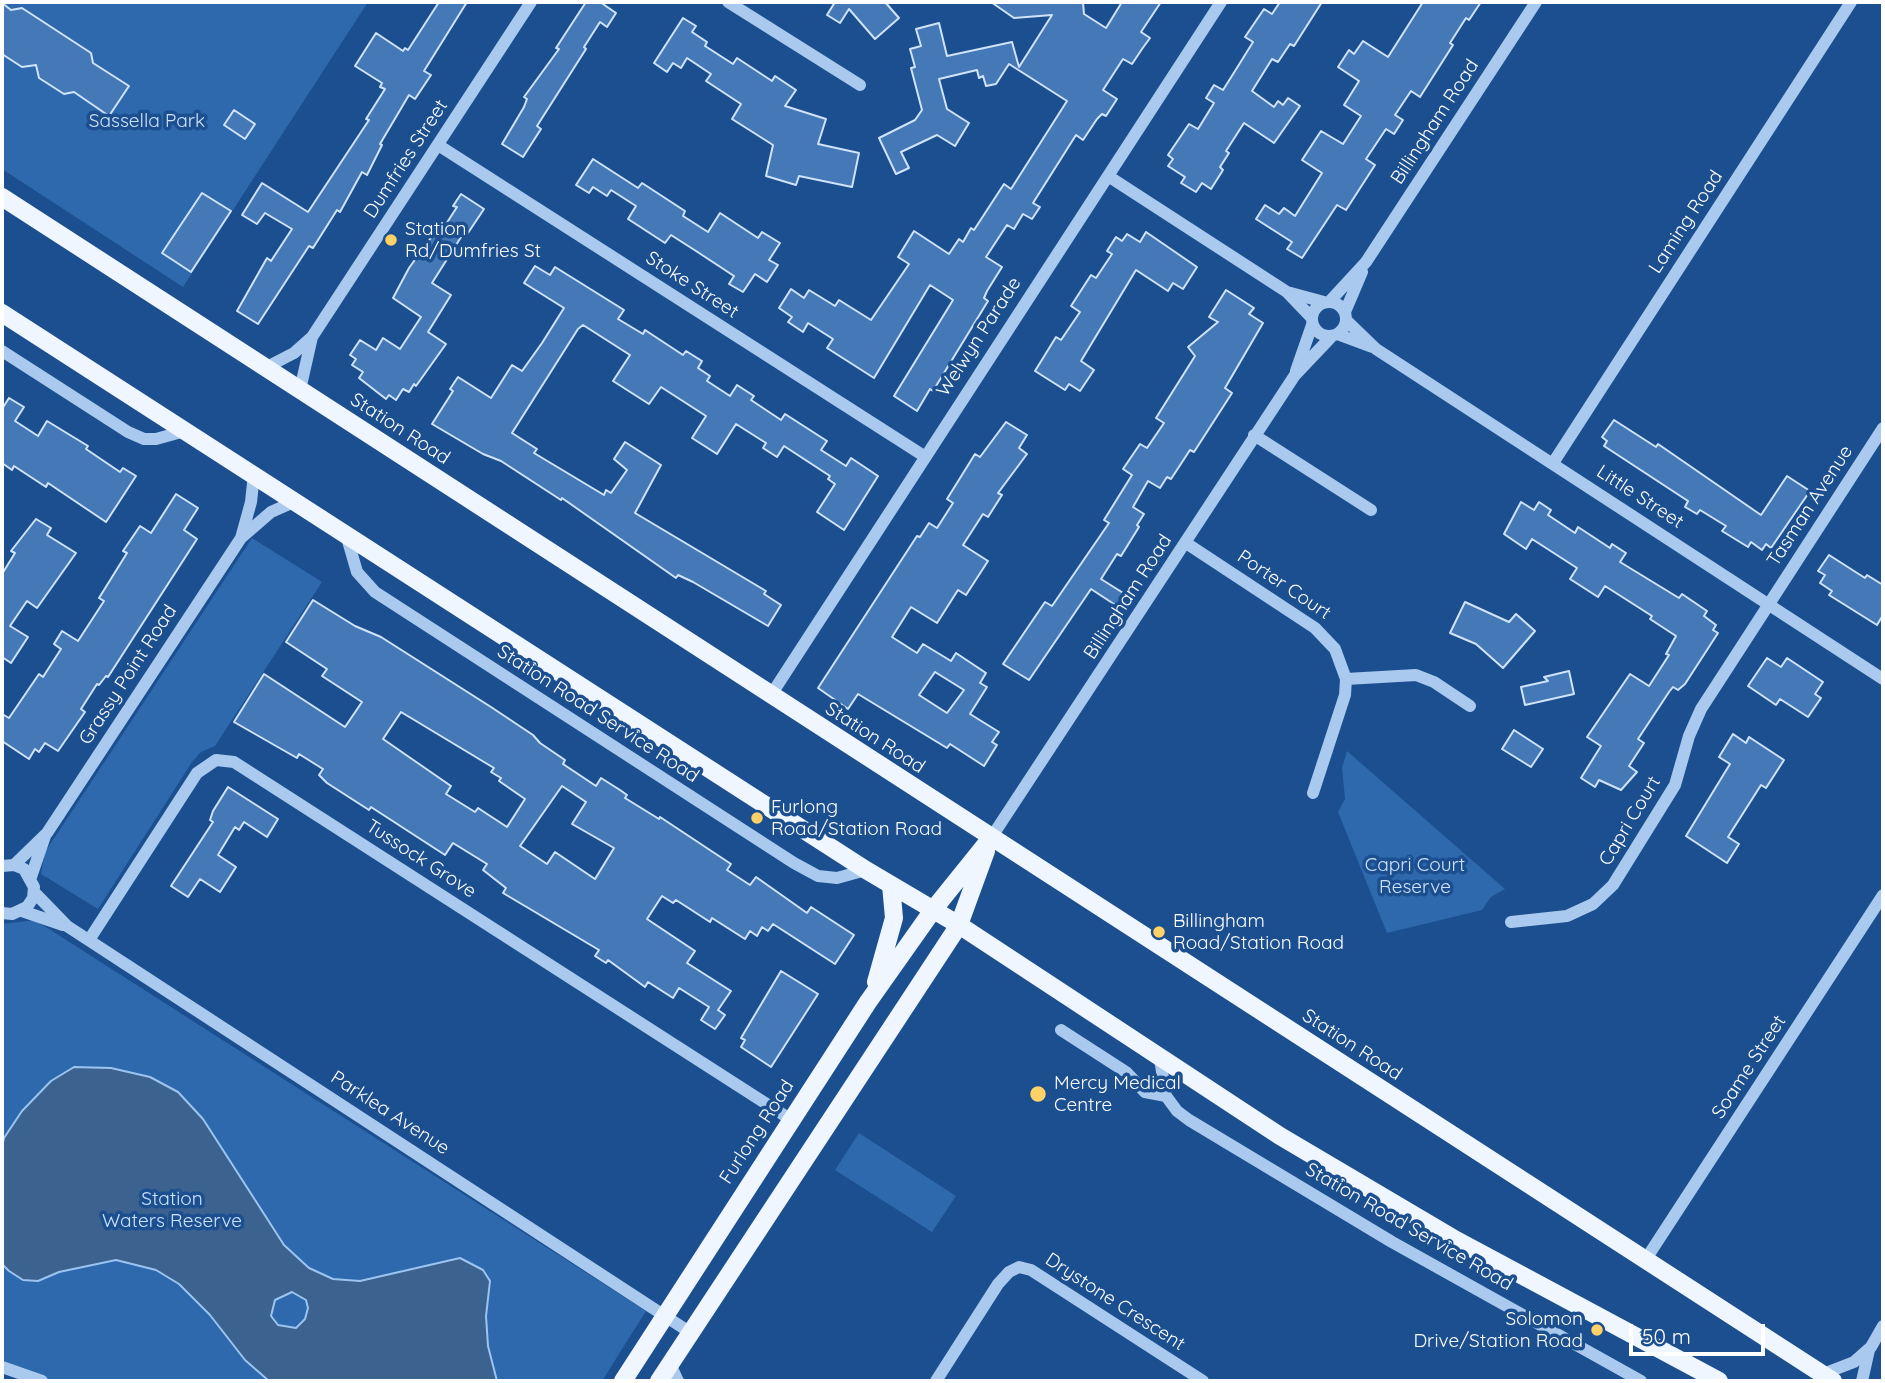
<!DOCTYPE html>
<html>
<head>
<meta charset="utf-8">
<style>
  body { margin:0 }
  #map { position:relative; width:1885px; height:1383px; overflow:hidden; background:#1b4f8f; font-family:Quicksand,sans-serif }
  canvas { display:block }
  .frame { position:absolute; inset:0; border:4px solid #fff; pointer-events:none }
  .scale { position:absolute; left:1629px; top:1324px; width:136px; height:32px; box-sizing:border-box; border:4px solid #fff; border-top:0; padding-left:9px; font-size:21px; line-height:24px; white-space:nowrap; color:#fff; -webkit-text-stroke:5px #1b4f8f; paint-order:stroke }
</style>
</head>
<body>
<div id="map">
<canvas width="1885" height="1383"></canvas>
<div class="frame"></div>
<div class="scale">50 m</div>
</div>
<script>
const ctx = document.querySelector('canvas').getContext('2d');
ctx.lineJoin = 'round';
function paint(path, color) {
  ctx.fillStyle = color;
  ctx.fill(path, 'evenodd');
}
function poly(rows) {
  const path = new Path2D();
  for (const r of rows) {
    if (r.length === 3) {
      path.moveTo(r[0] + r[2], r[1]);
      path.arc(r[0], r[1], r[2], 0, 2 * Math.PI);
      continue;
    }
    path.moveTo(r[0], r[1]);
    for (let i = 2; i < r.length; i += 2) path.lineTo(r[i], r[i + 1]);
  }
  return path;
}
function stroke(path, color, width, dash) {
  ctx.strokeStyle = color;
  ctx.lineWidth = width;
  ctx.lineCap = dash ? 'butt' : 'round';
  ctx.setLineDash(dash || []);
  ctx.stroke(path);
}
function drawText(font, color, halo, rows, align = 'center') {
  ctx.font = font + ' Quicksand,sans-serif';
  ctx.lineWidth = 7;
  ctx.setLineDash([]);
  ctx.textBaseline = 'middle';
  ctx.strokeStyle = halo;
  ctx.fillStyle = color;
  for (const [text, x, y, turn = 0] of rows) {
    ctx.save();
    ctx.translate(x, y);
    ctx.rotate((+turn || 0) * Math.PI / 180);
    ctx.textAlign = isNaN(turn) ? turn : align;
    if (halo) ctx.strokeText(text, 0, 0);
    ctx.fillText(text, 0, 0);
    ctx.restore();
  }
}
const green = poly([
  [2,2,368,2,183,287,2,169],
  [252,538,322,582,215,746,201,752,192,762,98,909,41,874,45,852],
  [1347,751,1505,889,1491,897,1482,910,1387,933,1338,812,1345,799,1342,768],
  [35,920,646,1311,602,1381,33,1381,2,1371,2,924],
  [859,1133,956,1196,932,1232,835,1170]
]);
const water = poly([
  [74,1067,111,1068,150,1077,178,1092,203,1119,284,1245,309,1268,333,1279,360,1281,460,1258,483,1270,490,1281,486,1316,488,1346,497,1381,269,1381,245,1360,210,1315,179,1284,156,1270,116,1260,59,1272,38,1281,23,1280,9,1271,2,1264,2,1146,4,1138,22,1111,51,1081,74,1067],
  [292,1292,306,1300,308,1308,305,1319,296,1328,278,1325,271,1316,275,1300,292,1292]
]);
const building = poly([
  [439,2,467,2,424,71,431,75,415,99,409,95,380,144,382,145,367,175,362,172,340,212,337,210,313,248,309,246,258,324,237,311,267,258,271,261,292,229,265,213,257,224,242,215,262,183,308,212,369,120,366,119,385,89,380,87,382,83,355,66,376,33,403,51,405,48,408,50,439,2],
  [586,2,600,2,616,13,607,27,600,22,584,47,586,49,537,126,541,129,523,157,502,144,524,107,527,99,524,97,559,49,556,48,586,2],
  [835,2,885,2,899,18,875,39,849,9,840,23,827,15,835,2],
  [991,2,1083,2,1084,14,1106,28,1122,2,1161,2,1141,32,1150,38,1142,49,1132,64,1123,59,1103,90,1117,99,1106,116,1102,114,1097,119,1083,140,1076,135,1033,203,1040,207,1032,219,1023,214,1014,229,1007,225,986,257,1002,267,987,291,984,298,988,301,933,391,930,389,917,411,894,396,953,300,930,285,874,378,827,348,833,339,808,323,803,332,788,322,792,317,779,308,791,289,804,298,809,290,835,306,839,300,871,320,909,264,898,257,914,231,949,254,959,239,963,242,971,228,974,230,1004,184,1011,189,1067,101,1009,64,996,84,986,86,983,76,979,78,977,70,939,79,947,109,969,123,955,146,937,135,901,152,909,168,896,174,879,138,915,120,922,110,911,68,915,67,910,49,921,46,916,29,939,23,947,56,1012,42,1019,67,1052,15,1014,18,991,2],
  [1280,2,1322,2,1294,46,1290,44,1278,62,1272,59,1252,91,1274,107,1278,101,1283,105,1288,98,1300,106,1274,143,1244,123,1226,151,1229,153,1220,167,1223,170,1211,189,1202,183,1196,192,1181,183,1185,177,1168,166,1173,159,1168,155,1189,124,1198,129,1214,103,1206,98,1214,85,1223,90,1240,63,1253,42,1245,37,1264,9,1272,14,1280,2],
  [1423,2,1481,2,1469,20,1466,18,1450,43,1453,45,1420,97,1411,91,1395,115,1403,120,1394,134,1386,129,1366,159,1375,165,1346,210,1337,205,1302,258,1287,249,1292,242,1256,219,1265,205,1279,214,1284,208,1295,216,1322,173,1302,160,1321,131,1343,144,1361,116,1344,105,1359,81,1338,67,1349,50,1354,54,1363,41,1388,57,1423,2],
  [2,3,11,10,22,8,91,53,93,63,129,86,109,116,74,92,64,94,39,78,36,65,22,67,2,54,2,3],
  [683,18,696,26,692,32,707,42,705,46,733,64,737,58,772,81,775,76,796,90,785,106,826,119,818,144,859,153,852,187,799,176,796,185,766,176,773,145,732,119,741,104,706,81,711,74,687,58,681,68,673,63,667,72,654,63,683,18],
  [234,110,255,124,245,139,224,125,234,110],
  [593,159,638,188,642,183,685,211,683,216,708,232,720,213,758,238,762,232,780,243,769,260,778,265,767,282,755,274,743,292,729,284,734,276,696,251,671,235,665,243,628,219,636,206,611,190,607,196,593,187,589,193,576,185,593,159],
  [202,193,231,211,191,272,162,253,202,193],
  [461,194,484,209,466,236,463,234,432,283,451,295,428,332,446,344,416,386,414,384,409,392,403,389,396,400,389,395,386,399,359,378,363,372,352,365,356,359,350,355,360,340,376,350,383,338,400,349,421,317,393,298,409,268,435,232,439,235,457,207,453,206,461,194],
  [1146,232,1197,267,1183,289,1173,283,1168,291,1136,270,1081,361,1094,370,1080,391,1069,384,1065,390,1035,371,1056,337,1061,340,1080,312,1071,306,1091,275,1096,278,1112,254,1107,251,1116,237,1122,241,1127,234,1140,242,1146,232],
  [535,266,550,275,555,267,624,310,618,319,643,334,645,330,683,355,686,351,702,361,698,368,710,376,707,381,730,396,737,385,754,396,751,400,781,420,785,414,827,441,821,450,846,466,851,458,878,476,844,530,817,512,835,484,828,479,830,476,784,446,777,457,763,448,766,443,736,424,717,454,692,438,706,416,661,387,649,404,613,381,630,355,583,325,578,329,512,433,537,449,534,453,604,495,606,490,611,493,627,470,614,459,625,442,661,465,635,513,766,591,764,594,781,605,768,626,693,582,678,575,676,578,562,498,561,500,501,461,483,454,432,424,453,391,450,389,458,377,491,398,512,365,522,371,542,343,564,308,524,283,535,266],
  [1226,290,1254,308,1249,314,1263,323,1225,388,1232,393,1194,452,1190,450,1171,479,1167,477,1160,488,1148,481,1133,507,1144,514,1137,525,1139,527,1121,556,1117,554,1101,579,1128,596,1120,608,1091,589,1029,680,1003,664,1045,602,1052,606,1109,523,1104,520,1132,475,1123,469,1140,444,1147,448,1164,423,1156,418,1195,356,1188,347,1218,322,1209,317,1226,290],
  [9,398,24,407,15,421,38,436,47,421,88,446,86,449,120,472,123,468,136,476,106,522,48,483,46,487,14,466,12,470,2,463,2,409,9,398],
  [1614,420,1656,447,1658,444,1761,515,1787,476,1810,491,1771,548,1766,544,1762,550,1751,542,1748,547,1722,531,1726,526,1700,510,1697,514,1685,507,1688,501,1604,446,1607,441,1602,437,1614,420],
  [1006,422,1027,435,1019,448,1027,454,998,493,1002,495,988,517,983,514,963,545,988,561,966,595,958,590,937,623,911,607,892,637,917,653,923,644,951,661,956,653,986,673,980,683,987,687,970,714,999,732,992,742,997,745,984,766,950,744,947,748,858,694,848,709,818,688,917,536,920,537,929,523,937,528,953,503,947,499,975,454,980,457,1006,422],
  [935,672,964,690,947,713,919,695,935,672],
  [176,494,198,508,184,530,197,539,108,677,106,676,99,685,97,684,81,709,85,712,58,751,45,743,39,752,35,749,29,759,2,741,2,714,9,718,39,674,43,677,61,649,54,644,62,631,78,641,104,601,99,598,127,553,123,551,140,526,151,533,176,494],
  [1521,502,1534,510,1539,502,1551,510,1548,515,1575,533,1578,527,1610,548,1612,544,1626,553,1620,562,1679,598,1682,594,1707,611,1704,616,1716,625,1713,630,1718,633,1685,684,1678,690,1673,687,1669,692,1638,739,1644,743,1629,766,1637,772,1621,790,1599,780,1595,787,1581,778,1601,746,1587,737,1630,674,1649,686,1669,655,1666,654,1676,636,1650,619,1652,616,1605,586,1598,597,1570,579,1577,568,1532,539,1526,549,1504,534,1521,502],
  [36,519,51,528,47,535,76,553,37,608,27,601,10,626,28,637,11,663,2,657,2,574,15,553,11,551,36,519],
  [1829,555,1865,578,1867,575,1883,585,1883,615,1877,625,1829,595,1832,591,1820,583,1825,575,1818,571,1829,555],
  [313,600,355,626,381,637,491,707,533,735,540,743,565,760,563,764,596,786,601,778,620,790,627,795,625,798,659,819,660,817,731,864,727,870,750,885,756,877,807,913,811,907,854,935,835,964,773,924,768,931,762,927,757,936,750,931,745,939,712,918,710,922,676,900,673,903,662,896,647,919,695,951,687,963,731,991,718,1010,725,1015,715,1029,701,1020,709,1007,679,988,673,998,648,982,645,987,608,960,606,963,595,956,599,950,503,893,506,888,483,870,487,864,453,843,445,855,371,807,369,810,327,783,319,775,323,769,299,754,297,758,234,722,264,674,345,727,362,702,322,676,327,669,286,642,313,600],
  [401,712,494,768,491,772,501,778,499,781,525,799,507,827,478,808,475,812,446,794,451,786,383,739,401,712],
  [562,786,586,802,572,824,614,848,595,879,555,852,547,864,520,846,562,786],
  [1465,602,1509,622,1516,614,1535,631,1503,668,1476,644,1450,633,1465,602],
  [1767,658,1781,667,1787,658,1823,682,1815,694,1821,698,1808,717,1780,699,1776,705,1748,686,1767,658],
  [1569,671,1574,694,1525,705,1521,687,1548,681,1544,677,1569,671],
  [1514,730,1543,749,1531,767,1502,749,1514,730],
  [1733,734,1746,743,1749,737,1784,760,1766,788,1761,785,1728,837,1739,844,1727,863,1686,836,1730,764,1719,757,1733,734],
  [228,787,278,819,267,837,244,822,239,830,235,827,218,855,236,867,220,892,200,879,188,897,171,886,213,822,210,820,213,811,228,787],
  [781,971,818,994,771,1067,741,1047,745,1040,741,1038,781,971]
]);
const minor = poly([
  [728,2,860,85],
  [438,145,924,456],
  [1108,176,1287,292,1311,317],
  [1287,292,1324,302],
  [1330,301,1366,262,1536,2],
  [1329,319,17],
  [1345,312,1362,272],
  [1346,320,1376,349,1883,679],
  [1337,334,1372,347],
  [2,351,128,432,144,439,156,439,185,431],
  [265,368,294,353,312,337,531,2],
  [1296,371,1312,325],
  [300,390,312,337],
  [1254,435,1371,510],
  [1553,463,1851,2],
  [346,534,357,572,375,592,794,863,818,876,837,878,866,870],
  [241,538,271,512,296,501],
  [1186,543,1315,628,1335,649,1346,679,1345,695,1313,793],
  [1346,679,1416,675,1434,682,1470,706],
  [771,695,1221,2],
  [991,838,1295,375,1332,336],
  [14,865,47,833,241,538,251,502,254,474],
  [2,866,14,865,24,869,34,887,33,898,27,907,12,914,2,913],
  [31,877,45,836],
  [34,892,67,926,691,1333],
  [22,911,63,925],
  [1511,922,1567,916,1593,904,1613,885,1675,785,1689,736,1701,709,1883,428],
  [89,940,197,773,216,760,234,762,790,1119],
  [1061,1030,1126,1072,1145,1092,1166,1096],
  [1160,1059,1166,1096,1177,1111,1189,1120,1392,1242,1641,1381],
  [1646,1259,1883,895],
  [670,1364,678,1381],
  [2,1367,42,1381],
  [1823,1374,1854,1362,1871,1347,1883,1326],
  [936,1381,998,1284,1009,1272,1019,1267,1031,1270,1203,1381],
  [1862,1381,1869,1350]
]);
const major = poly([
  [2,197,1833,1381],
  [2,313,866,870,959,925,1280,1136,1456,1240,1719,1381],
  [876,982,894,918,891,885],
  [623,1381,868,1002,933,910,991,838],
  [659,1381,959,925,986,851]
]);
const markers = [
  [391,240,7,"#ffd166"],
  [757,818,7,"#ffd166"],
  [1159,932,7,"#ffd166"],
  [1038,1094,9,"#ffd166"],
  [1597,1330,7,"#ffd166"]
];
const parkNames = [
  ["Sassella Park",147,121],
  ["Capri Court",1415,865],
  ["Reserve",1415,887],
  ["Station",172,1199],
  ["Waters Reserve",172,1221]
];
const streetNames = [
  ["Billingham Road",1435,122,-57],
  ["Dumfries Street",406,159,-57],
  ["Laming Road",1686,222,-57],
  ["Stoke Street",692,285,33],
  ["Welwyn Parade",979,337,-57],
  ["Station Road",400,429,33],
  ["Little Street",1640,497,33],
  ["Tasman Avenue",1810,506,-57],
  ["Porter Court",1284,585,34],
  ["Billingham Road",1128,597,-57],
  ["Grassy Point Road",128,675,-57],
  ["Station Road Service Road",598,714,33],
  ["Station Road",875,738,33],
  ["Capri Court",1630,821,-59],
  ["Tussock Grove",421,859,33],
  ["Station Road",1352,1045,33],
  ["Soame Street",1749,1067,-57],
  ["Parklea Avenue",390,1113,33],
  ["Furlong Road",757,1132,-57],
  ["Station Road Service Road",1409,1227,30],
  ["Drystone Crescent",1115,1302,33]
];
const poiNames = [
  ["Station",405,229],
  ["Rd/Dumfries St",405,251],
  ["Furlong",771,807],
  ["Road/Station Road",771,829],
  ["Billingham",1173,921],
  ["Road/Station Road",1173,943],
  ["Mercy Medical",1054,1083],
  ["Centre",1054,1105],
  ["Solomon",1583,1319,"right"],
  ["Drive/Station Road",1583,1341,"right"]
];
paint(green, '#2e69ad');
paint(water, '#3c6290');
stroke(water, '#9cc4f0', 2);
paint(building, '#4478b7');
stroke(building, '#cfe3fa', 2);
stroke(minor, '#a9c9ee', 12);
stroke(major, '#f0f6ff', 18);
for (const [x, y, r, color] of markers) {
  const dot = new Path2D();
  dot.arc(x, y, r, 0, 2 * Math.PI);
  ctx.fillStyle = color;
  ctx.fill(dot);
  stroke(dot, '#1b4f8f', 2.5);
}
drawText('19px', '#cfe3fa', '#1b4f8f', parkNames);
drawText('19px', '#fff', '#1b4f8f', streetNames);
drawText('19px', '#fff', '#1b4f8f', poiNames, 'left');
</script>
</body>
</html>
